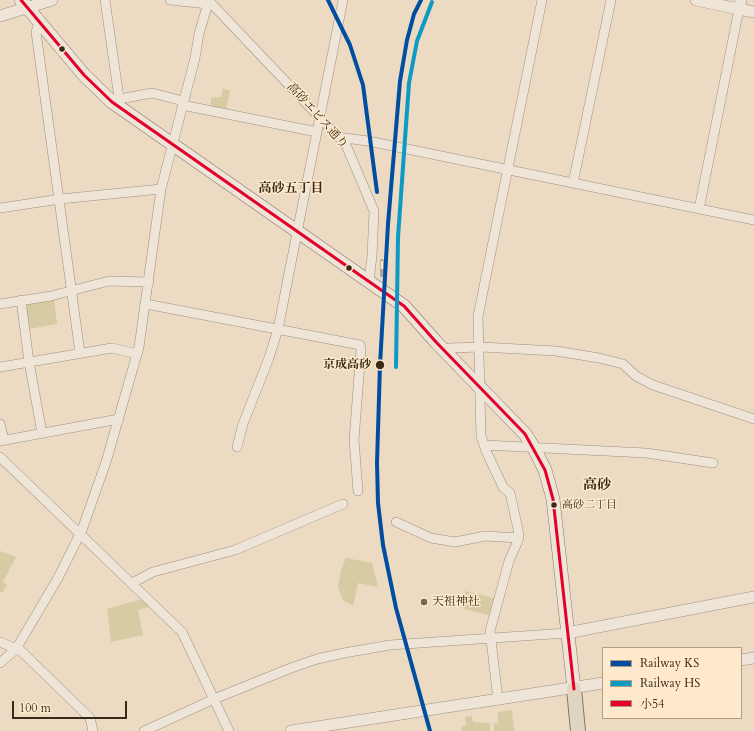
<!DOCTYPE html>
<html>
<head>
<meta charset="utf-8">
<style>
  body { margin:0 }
  #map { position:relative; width:754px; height:731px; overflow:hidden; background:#ecdac2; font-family:Cardo,"Noto Serif JP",serif }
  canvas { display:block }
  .legend { position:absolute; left:602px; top:647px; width:140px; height:72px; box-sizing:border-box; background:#fee9cc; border:1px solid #b09c83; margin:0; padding:5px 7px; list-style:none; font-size:12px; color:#3a2916 }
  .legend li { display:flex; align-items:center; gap:8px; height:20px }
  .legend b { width:20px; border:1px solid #b09c83 }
  .scale { position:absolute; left:12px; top:701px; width:115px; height:18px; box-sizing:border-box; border:2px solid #3a2916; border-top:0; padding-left:5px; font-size:12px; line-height:14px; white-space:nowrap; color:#3a2916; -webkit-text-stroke:3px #fee9cc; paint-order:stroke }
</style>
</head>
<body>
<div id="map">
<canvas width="754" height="731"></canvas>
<ul class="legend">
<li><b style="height:5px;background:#014ea0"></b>Railway KS</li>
<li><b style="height:5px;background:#0e9ac5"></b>Railway HS</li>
<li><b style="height:5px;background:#e4002b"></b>小54</li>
</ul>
<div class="scale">100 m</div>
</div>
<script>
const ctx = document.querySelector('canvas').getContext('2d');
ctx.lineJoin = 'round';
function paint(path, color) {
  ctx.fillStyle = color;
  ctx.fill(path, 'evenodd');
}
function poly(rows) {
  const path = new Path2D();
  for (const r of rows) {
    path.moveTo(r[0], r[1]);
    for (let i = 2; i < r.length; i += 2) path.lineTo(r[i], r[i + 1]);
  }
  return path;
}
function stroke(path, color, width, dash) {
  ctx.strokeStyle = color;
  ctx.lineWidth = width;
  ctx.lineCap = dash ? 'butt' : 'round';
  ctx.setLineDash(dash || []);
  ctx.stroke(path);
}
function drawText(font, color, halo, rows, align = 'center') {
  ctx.font = font + ' Cardo,"Noto Serif JP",serif';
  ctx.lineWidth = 3;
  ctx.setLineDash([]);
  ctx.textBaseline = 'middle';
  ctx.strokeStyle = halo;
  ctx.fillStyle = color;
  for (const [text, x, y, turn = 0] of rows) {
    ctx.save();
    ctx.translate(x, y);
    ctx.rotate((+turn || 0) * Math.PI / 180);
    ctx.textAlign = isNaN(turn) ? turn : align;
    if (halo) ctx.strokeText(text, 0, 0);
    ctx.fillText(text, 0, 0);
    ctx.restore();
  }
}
const green = poly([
  [223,89,230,90,226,110,214,108,211,105,211,98,221,97],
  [54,300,57,324,29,329,26,303],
  [0,551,16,557,3,582,7,584,2,593,0,592],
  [346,558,372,563,378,587,358,583,353,606,343,600,338,587,341,570],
  [465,591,497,599,492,616,461,608],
  [142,599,149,607,138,610,143,635,111,642,107,609],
  [512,710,514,731,494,731,494,724,498,723,498,712],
  [472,716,473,722,490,723,490,731,462,731,461,727,466,725,465,717]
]);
const minor = poly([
  [105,0,119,98],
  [170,0,208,4],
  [209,1,346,145,374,211,372,256,369,281],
  [39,23,36,32,80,353],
  [114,100,152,93,183,101],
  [182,105,317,132],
  [337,137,368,141,754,220],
  [573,183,611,0],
  [0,208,60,199,161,189],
  [699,209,739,9],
  [21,300,29,362,42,433],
  [0,304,51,296,109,281,149,282],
  [146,304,360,345,361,349,354,440,358,491],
  [444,351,449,348,481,347,556,351,599,358,623,364,636,376,653,385,754,419],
  [0,367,112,348,137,354],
  [0,424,4,440],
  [0,441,119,419],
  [484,445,646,453,713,463],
  [237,447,243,424,269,358,278,329,343,0],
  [0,457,182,632,229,731],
  [396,522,431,538,455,542,485,536,519,538],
  [132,583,153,572,235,550,343,504],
  [0,642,21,651,90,718,93,731],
  [0,663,16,649,58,578,82,530,106,462,139,347,161,189,195,58,199,34,209,0],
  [498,700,490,631,509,561,517,543,519,534,510,493,503,487,486,451,481,436,478,316,542,0],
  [144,731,214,699,291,668,317,659,344,653,390,645,567,633]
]);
const tertiary = poly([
  [696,0,739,9],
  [741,0,739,9,754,12],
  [0,16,52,0],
  [567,633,754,597],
  [741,660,754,658],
  [291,731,603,683]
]);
const secondary = poly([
  [21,0,84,75,112,102,404,306,436,342,525,434,534,448,545,470,553,499,574,689]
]);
const primary = poly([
  [574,689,578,731]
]);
const rail = poly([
  [382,261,382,275]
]);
const bus1 = poly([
  [21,0,84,75,112,102,404,306,436,342,525,434,545,470,553,499,574,689]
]);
const rail1 = poly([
  [328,0,350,45,363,85,377,192],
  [421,0,414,14,407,40,400,81,388,224,380,365,377,463,378,503,383,545,396,608,430,731]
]);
const rail2 = poly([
  [396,367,398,237,409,83,417,41,432,2]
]);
const markers = [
  [62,49,3.5,"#3a2916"],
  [349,268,3.5,"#3a2916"],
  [380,365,5,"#3a2916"],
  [554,505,3.5,"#3a2916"],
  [424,602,4,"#786752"]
];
const busNames = [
  ["高砂二丁目",562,505]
];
const streetNames = [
  ["高砂エビス通り",317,116,48]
];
const stopNames = [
  ["京成高砂",371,365]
];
const poiNames = [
  ["天祖神社",432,602]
];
const neighbourhoodNames = [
  ["高砂五丁目",291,189]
];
const quarterNames = [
  ["高砂",597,486]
];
paint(green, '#d6cba2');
stroke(minor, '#9d9081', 10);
stroke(tertiary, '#9d9081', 12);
stroke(secondary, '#84786a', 14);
stroke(primary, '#84786a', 16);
stroke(minor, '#eee4d8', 9);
stroke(tertiary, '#eee4d8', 11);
stroke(secondary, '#eee4d8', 13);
stroke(primary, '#e1d4c3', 14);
stroke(rail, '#aca499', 4);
stroke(rail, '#fee9cc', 2.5, [8]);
stroke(bus1, '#e4002b', 3);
stroke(rail1, '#014ea0', 4);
stroke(rail2, '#0e9ac5', 4);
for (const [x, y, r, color] of markers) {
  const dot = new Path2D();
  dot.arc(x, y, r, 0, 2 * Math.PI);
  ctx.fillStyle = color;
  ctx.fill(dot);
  stroke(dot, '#fee9cc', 1.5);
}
drawText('11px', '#3a2916', '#fee9cc', busNames, 'left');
drawText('12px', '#3a2916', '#fee9cc', streetNames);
drawText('bold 12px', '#3a2916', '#fee9cc', stopNames, 'right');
drawText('12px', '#3a2916', '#fee9cc', poiNames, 'left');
drawText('bold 13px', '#3a2916', '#fee9cc', neighbourhoodNames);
drawText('bold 14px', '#3a2916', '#fee9cc', quarterNames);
</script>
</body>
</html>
